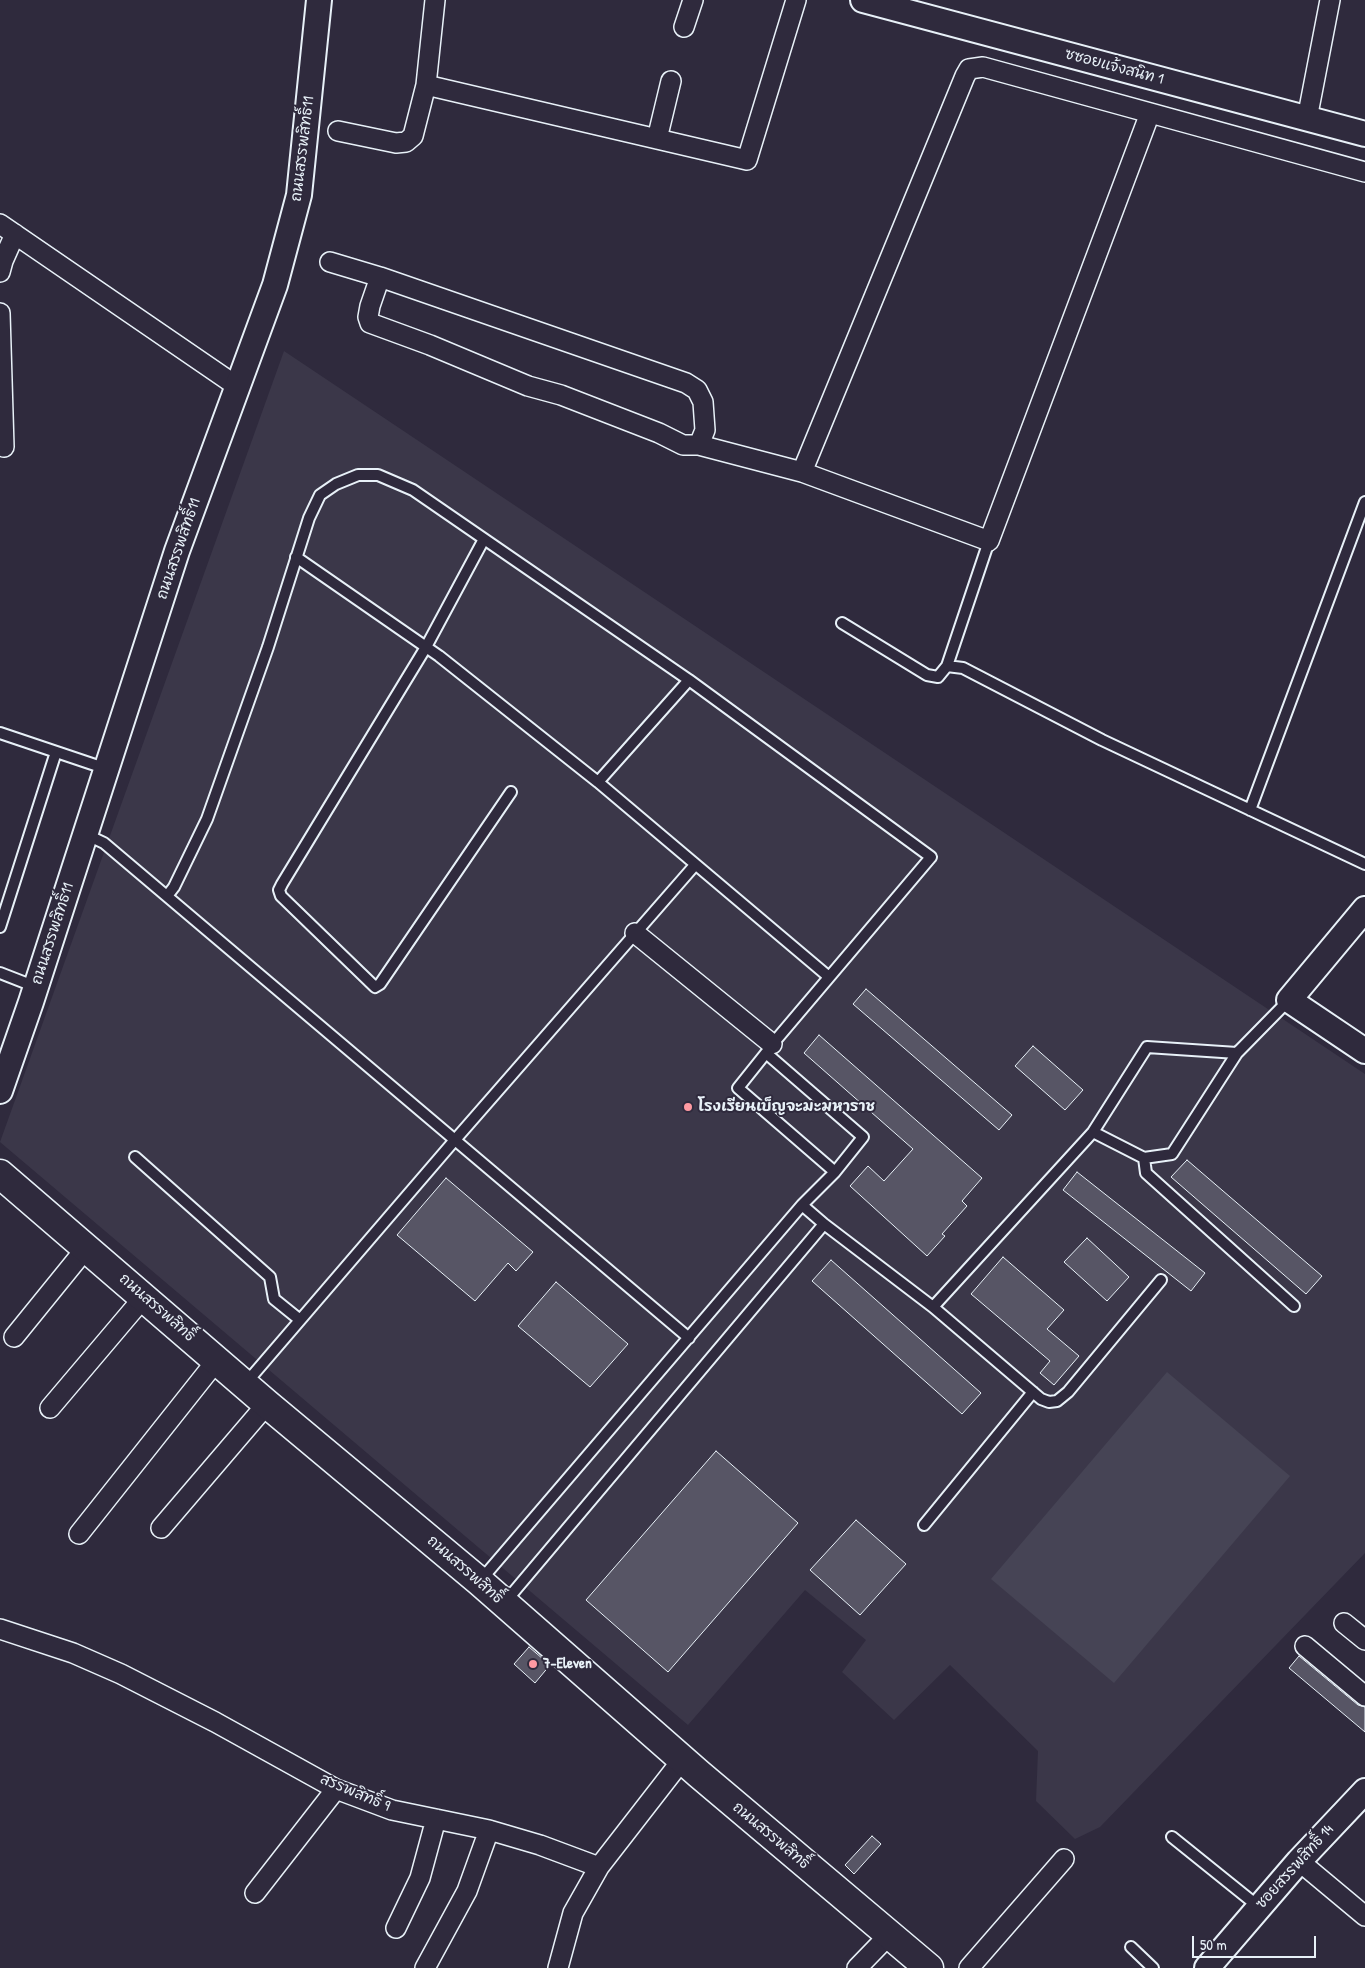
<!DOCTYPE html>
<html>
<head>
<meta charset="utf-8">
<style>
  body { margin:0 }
  #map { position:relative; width:1365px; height:1968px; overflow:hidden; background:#2f2a3d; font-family:"Patrick Hand",sans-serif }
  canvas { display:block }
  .scale { position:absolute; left:1192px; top:1936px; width:124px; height:22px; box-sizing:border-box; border:2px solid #e8f1f8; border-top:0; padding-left:6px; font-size:15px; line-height:18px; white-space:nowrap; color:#e8f1f8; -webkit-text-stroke:4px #2f2a3d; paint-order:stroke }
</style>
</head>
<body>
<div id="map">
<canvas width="1365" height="1968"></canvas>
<div class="scale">50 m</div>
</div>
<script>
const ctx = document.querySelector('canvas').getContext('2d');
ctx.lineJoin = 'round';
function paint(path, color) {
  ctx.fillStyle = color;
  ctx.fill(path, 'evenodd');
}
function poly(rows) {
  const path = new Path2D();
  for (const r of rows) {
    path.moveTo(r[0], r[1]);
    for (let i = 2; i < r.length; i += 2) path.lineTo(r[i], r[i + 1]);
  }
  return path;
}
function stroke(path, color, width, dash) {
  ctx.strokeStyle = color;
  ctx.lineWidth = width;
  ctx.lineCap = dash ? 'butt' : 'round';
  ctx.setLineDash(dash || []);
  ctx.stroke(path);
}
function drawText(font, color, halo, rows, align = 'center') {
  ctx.font = font + ' "Patrick Hand","Playpen Sans Thai",sans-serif';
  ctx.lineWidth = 4;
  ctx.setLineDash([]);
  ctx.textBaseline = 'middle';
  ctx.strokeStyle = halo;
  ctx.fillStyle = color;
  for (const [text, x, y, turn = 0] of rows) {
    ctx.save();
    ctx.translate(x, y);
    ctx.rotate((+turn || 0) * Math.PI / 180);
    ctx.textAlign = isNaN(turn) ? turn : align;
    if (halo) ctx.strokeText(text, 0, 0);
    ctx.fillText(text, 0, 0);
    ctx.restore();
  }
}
const built = poly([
  [284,351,1365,1074,1365,1553,1100,1827,1075,1839,1036,1801,1038,1751,950,1665,894,1720,842,1672,866,1640,805,1590,688,1725,0,1142]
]);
const green = poly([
  [1167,1372,1290,1476,1114,1683,991,1579]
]);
const building = poly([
  [866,989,1012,1115,999,1130,853,1004,866,989],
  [819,1035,982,1178,962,1201,967,1206,942,1234,945,1236,927,1256,850,1186,868,1166,884,1181,913,1149,804,1053,819,1035],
  [1033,1046,1083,1090,1065,1110,1015,1066,1033,1046],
  [1187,1160,1322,1276,1306,1294,1171,1177,1187,1160],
  [1077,1172,1205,1273,1191,1291,1063,1190,1077,1172],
  [446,1178,533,1252,516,1271,508,1263,475,1301,397,1235,446,1178],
  [1087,1238,1129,1277,1107,1301,1064,1262,1087,1238],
  [1003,1257,1064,1310,1047,1329,1079,1356,1054,1385,1040,1373,1050,1361,971,1294,1003,1257],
  [831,1260,981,1393,962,1414,812,1281,831,1260],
  [556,1282,628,1344,590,1387,518,1326,556,1282],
  [716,1451,798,1523,668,1672,586,1600,716,1451],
  [856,1520,906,1564,860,1615,810,1570,856,1520],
  [529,1647,550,1665,535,1683,514,1664,529,1647],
  [1299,1656,1358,1705,1365,1707,1365,1732,1289,1668,1299,1656],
  [872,1836,881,1844,854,1874,845,1865,872,1836]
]);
const service = poly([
  [484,539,426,647,282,884,279,890,281,896,375,987,380,984,511,792],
  [296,557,439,656,598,782,829,977],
  [842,623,927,675,938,677,947,666,963,668,1102,740,1365,864],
  [947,666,989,541],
  [0,733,107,769],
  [598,782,689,680,931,857,770,1047],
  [1250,810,1365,502],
  [85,834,104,843,689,1338],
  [167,896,174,887,207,819,268,647,309,518,320,495,336,484,358,475,378,475,413,490,689,680],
  [0,927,56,752],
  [0,973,36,987],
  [1237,1053,1289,1000],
  [1093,1132,1144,1158,1146,1173,1294,1306],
  [135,1157,270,1277,274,1299,300,1320],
  [802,1205,824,1224,933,1307,1093,1132,1147,1047,1237,1053,1172,1154,1144,1158],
  [933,1307,1041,1399,1049,1402,1057,1401,1068,1392,1161,1280],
  [246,1383,454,1141,695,865],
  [924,1525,1033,1392],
  [480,1581,802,1205,835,1172,863,1137,766,1053,738,1088,835,1172],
  [506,1601,824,1224],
  [1172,1837,1259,1907],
  [1131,1947,1153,1968]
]);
const minor = poly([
  [684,27,693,0],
  [426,85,747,160,796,0],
  [1307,119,1330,0],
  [338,131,396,143,406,142,413,136,426,85,435,0],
  [657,139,671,81],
  [0,224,238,387],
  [330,262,380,277,686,383,697,390,703,402,705,430,699,445,802,472,989,541,1150,113],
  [0,272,3,261,15,234],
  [380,277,370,306,368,317,370,323,430,345,528,386,561,395,659,433,683,445,699,445],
  [0,313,4,447],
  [802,472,965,76,969,69,983,67,1365,172],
  [635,933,772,1044],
  [14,1337,87,1247],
  [50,1408,144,1297],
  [161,1528,267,1404],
  [79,1534,217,1360],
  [1344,1623,1365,1640],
  [0,1629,73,1653,121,1674,215,1722,336,1789,392,1810,489,1830,540,1845,599,1867,682,1760],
  [1305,1646,1365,1696],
  [1299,1861,1365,1916],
  [255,1893,336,1789],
  [396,1928,420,1878,436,1819],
  [425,1968,467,1891,489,1830],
  [558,1968,573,1913,599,1867],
  [857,1968,889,1935],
  [969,1968,1064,1859]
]);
const tertiary = poly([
  [863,0,1365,134],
  [1365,909,1289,1000,1365,1051],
  [0,1091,31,1002,177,551,275,285,299,195,319,0],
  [1207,1968,1299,1861,1365,1791]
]);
const secondary = poly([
  [0,1174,267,1404,479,1581,699,1774,929,1968]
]);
const markers = [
  [688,1107,5,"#ff9aa2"],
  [533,1664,5,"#ff9aa2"]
];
const streetNames = [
  ["ซซอยแจ้งสนิท 1",1114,67,15],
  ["ถนนสรรพสิทธิ์11",303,149,-83],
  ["ถนนสรรพสิทธิ์11",179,549,-71],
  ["ถนนสรรพสิทธิ์11",53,934,-72],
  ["ถนนสรรพสิทธิ์",157,1308,41],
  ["ถนนสรรพสิทธิ์",465,1570,41],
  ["สรรพสิทธิ์ 9",355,1793,23],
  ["ถนนสรรพสิทธิ์",771,1836,40],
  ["ซอยสรรพสิทธิ์ 14",1295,1867,-48]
];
const poiNames = [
  ["โรงเรียนเบ็ญจะมะมหาราช",698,1107],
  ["7-Eleven",543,1664]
];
paint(built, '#3b3749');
paint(green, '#464455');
paint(building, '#575565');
stroke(building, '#e8f1f8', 1);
stroke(service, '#e8f1f8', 14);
stroke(minor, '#e8f1f8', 22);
stroke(tertiary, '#e8f1f8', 28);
stroke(secondary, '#e8f1f8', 31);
stroke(service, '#2f2a3d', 10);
stroke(minor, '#2f2a3d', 19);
stroke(tertiary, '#2f2a3d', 24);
stroke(secondary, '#2f2a3d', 28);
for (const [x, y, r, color] of markers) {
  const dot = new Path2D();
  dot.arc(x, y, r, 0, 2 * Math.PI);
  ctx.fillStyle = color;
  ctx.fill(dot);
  stroke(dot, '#2f2a3d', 2);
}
drawText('15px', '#e8f1f8', '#2f2a3d', streetNames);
drawText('bold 15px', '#e8f1f8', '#2f2a3d', poiNames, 'left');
</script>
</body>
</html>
